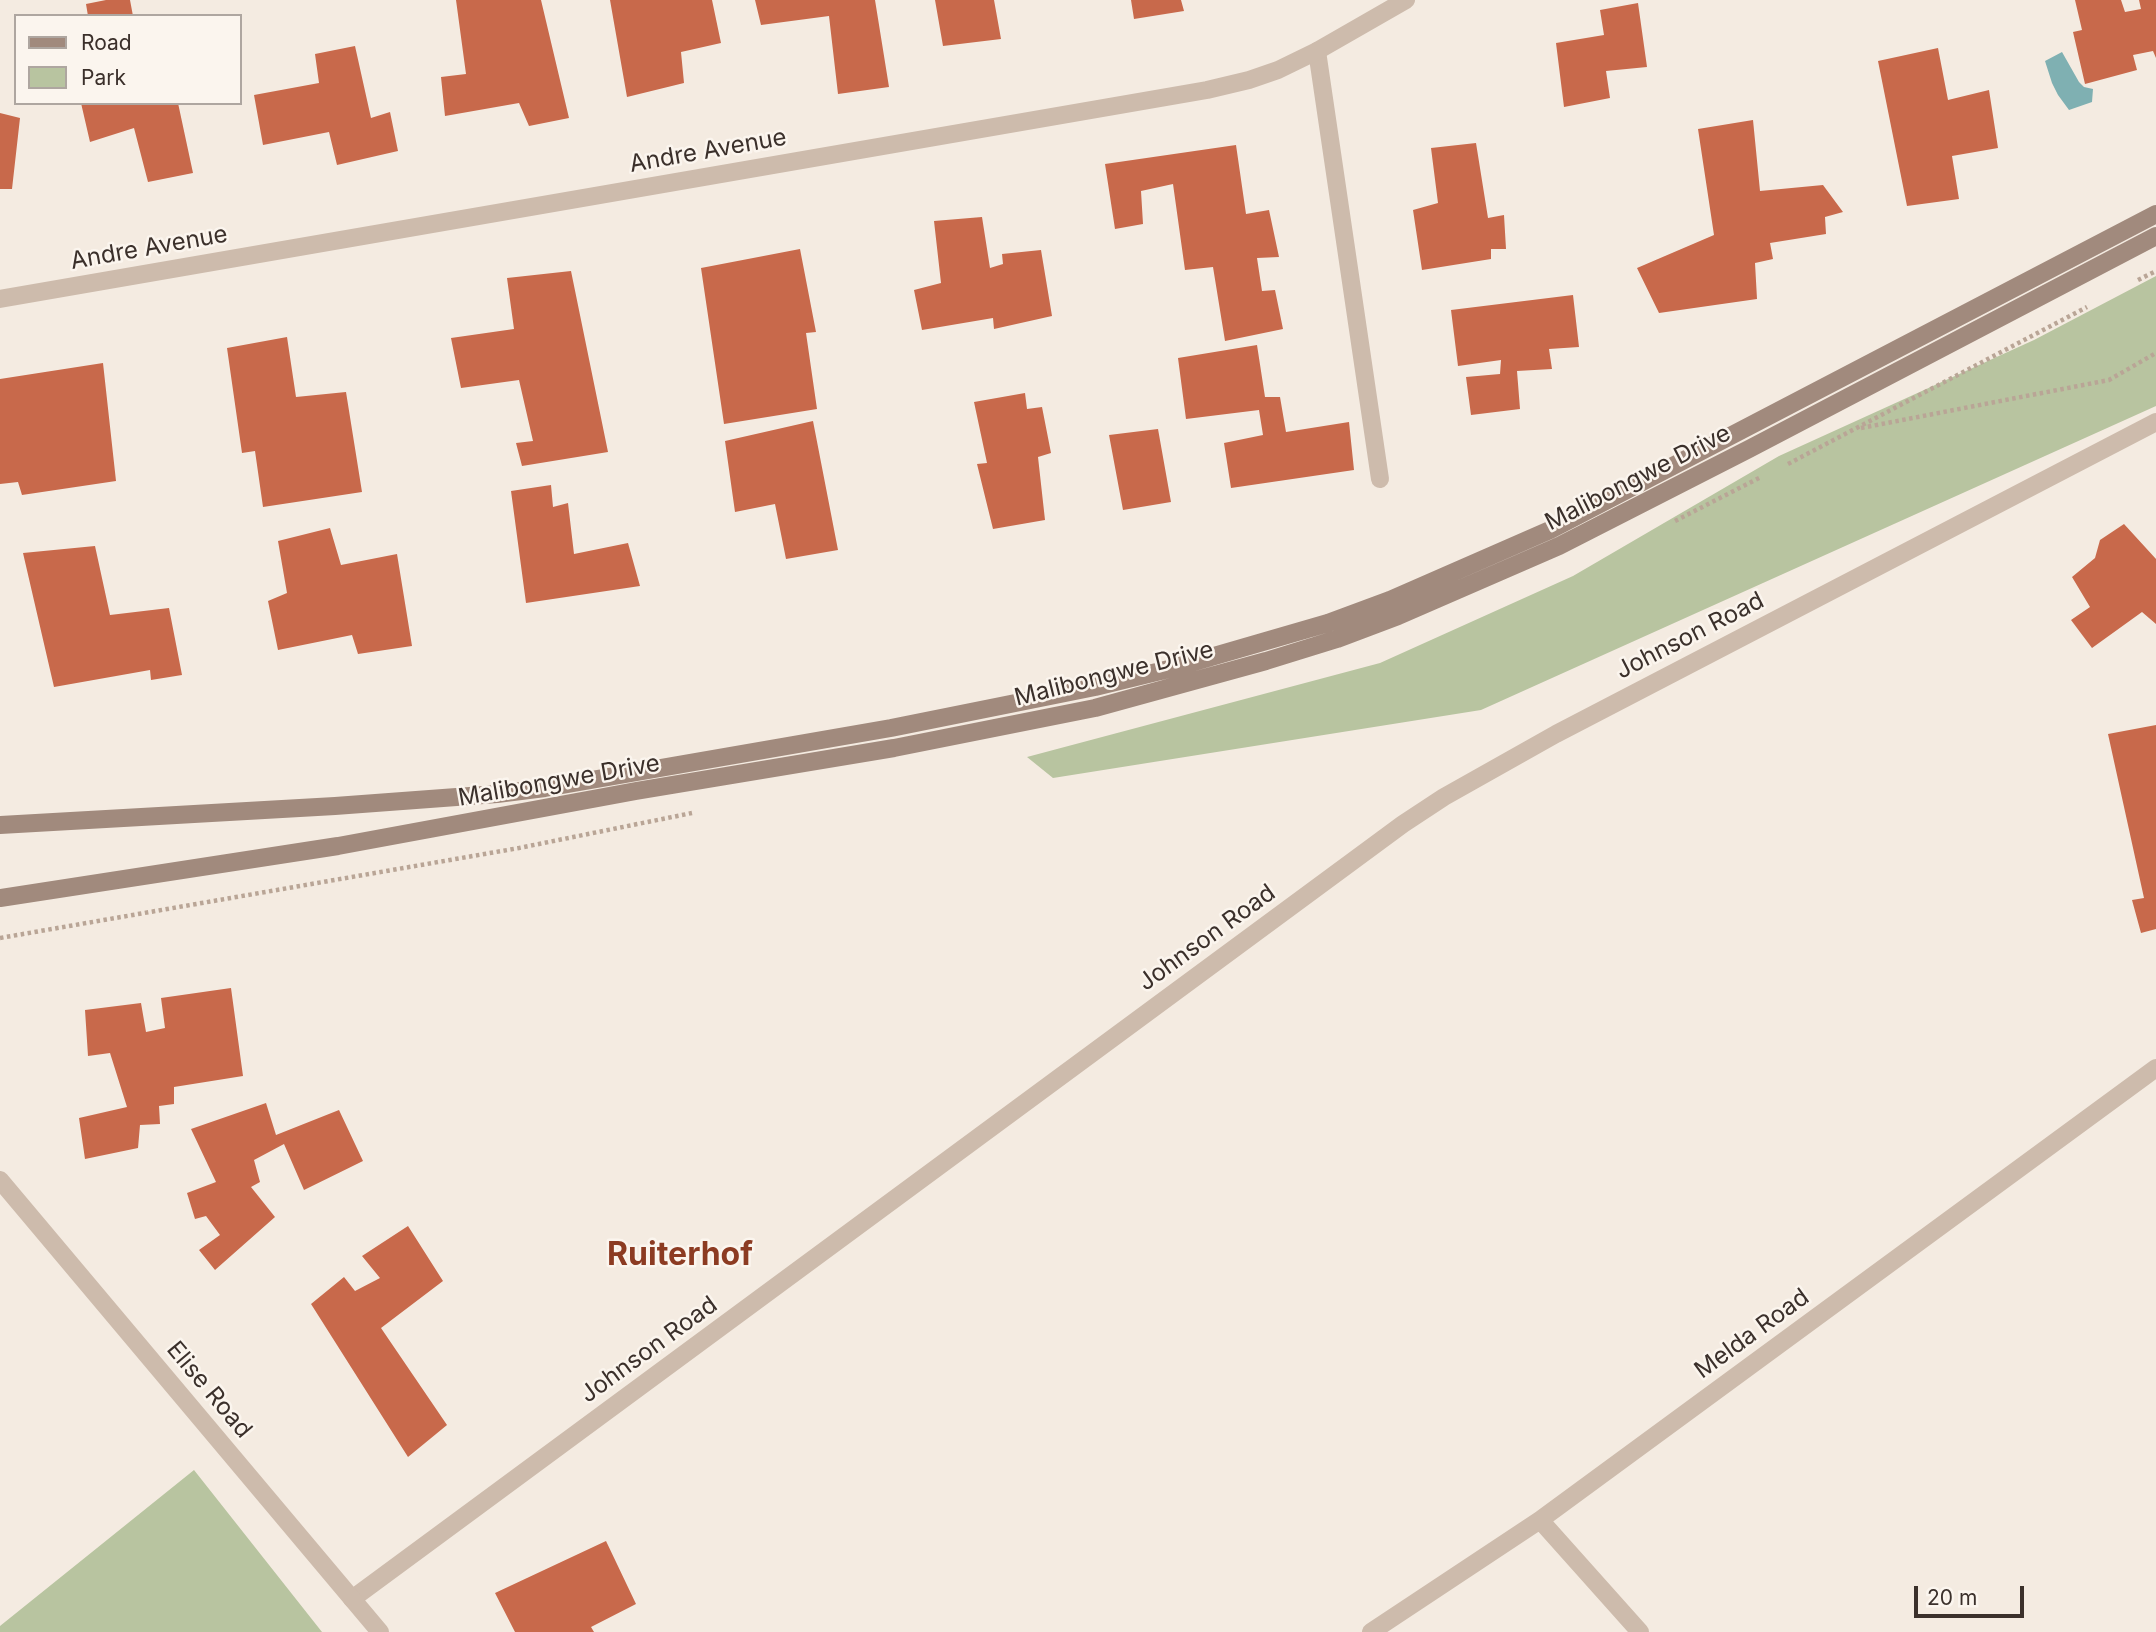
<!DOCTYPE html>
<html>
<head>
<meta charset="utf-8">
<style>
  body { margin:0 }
  #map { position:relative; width:2156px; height:1632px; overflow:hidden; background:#f4ebe1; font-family:Inter,sans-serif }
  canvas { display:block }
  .legend { position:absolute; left:14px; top:14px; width:228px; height:91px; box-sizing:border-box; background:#fbf5ee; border:2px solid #aea6a0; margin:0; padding:9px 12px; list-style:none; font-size:21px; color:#3b302b }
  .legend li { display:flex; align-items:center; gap:14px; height:35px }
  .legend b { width:35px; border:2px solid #aea6a0 }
  .scale { position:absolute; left:1914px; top:1586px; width:110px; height:32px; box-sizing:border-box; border:4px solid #3b302b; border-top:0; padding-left:9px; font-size:21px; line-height:24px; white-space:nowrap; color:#3b302b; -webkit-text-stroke:5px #fbf5ee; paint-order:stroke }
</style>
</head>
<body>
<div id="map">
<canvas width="2156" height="1632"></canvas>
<ul class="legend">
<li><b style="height:9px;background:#a18a7d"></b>Road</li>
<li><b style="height:19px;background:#b8c4a0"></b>Park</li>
</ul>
<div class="scale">20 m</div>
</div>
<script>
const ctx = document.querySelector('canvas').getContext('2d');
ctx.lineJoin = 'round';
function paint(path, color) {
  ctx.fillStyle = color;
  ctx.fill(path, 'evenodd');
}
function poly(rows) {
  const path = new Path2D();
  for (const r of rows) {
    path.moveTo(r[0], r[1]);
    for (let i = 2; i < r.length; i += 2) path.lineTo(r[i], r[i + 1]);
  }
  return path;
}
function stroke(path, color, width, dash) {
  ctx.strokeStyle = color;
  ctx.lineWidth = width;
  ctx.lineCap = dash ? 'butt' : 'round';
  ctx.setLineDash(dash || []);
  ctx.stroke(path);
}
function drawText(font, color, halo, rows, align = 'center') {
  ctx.font = font + ' Inter,sans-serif';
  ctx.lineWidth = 5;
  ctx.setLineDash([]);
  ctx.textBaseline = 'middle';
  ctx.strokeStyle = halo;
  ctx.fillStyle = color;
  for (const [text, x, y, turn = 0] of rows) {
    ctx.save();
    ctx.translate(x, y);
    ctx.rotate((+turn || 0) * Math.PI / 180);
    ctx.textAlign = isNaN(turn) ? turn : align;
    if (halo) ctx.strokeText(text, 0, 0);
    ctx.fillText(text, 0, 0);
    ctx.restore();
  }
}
const green = poly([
  [2156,276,2156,406,1481,710,1053,778,1027,757,1380,663,1573,576,1779,456,2034,340],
  [194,1470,322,1632,0,1632,0,1626]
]);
const water = poly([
  [2062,52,2079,82,2084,87,2093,89,2092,102,2069,110,2058,95,2052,83,2045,61]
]);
const building = poly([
  [106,0,130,0,133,16,88,16,86,4],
  [456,0,541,0,569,118,529,126,519,103,445,116,441,77,466,74],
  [610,0,712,0,721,43,681,52,684,83,627,97],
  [755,0,875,0,889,87,838,94,829,16,761,25],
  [935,0,994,0,1001,39,943,46],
  [1131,0,1181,0,1184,11,1134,19],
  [2075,0,2121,0,2125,12,2141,9,2139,0,2156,0,2156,58,2153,51,2133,55,2137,70,2085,84,2073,32,2082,30],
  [1638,3,1647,67,1606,71,1610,98,1564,107,1556,43,1604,35,1600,10],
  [355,46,371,118,390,112,398,151,337,165,329,132,263,145,254,95,319,83,315,54],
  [1938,48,1948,100,1989,90,1998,148,1952,156,1959,199,1907,206,1878,61],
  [81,103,178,103,193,173,148,182,134,128,90,142],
  [0,113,20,118,12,189,0,189],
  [1753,120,1760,191,1823,185,1843,212,1825,217,1826,234,1770,243,1773,259,1755,263,1757,299,1659,313,1637,268,1714,235,1698,129],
  [1476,143,1488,218,1504,215,1506,249,1491,249,1491,259,1422,270,1413,210,1438,203,1431,148],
  [1236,145,1246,214,1269,210,1279,257,1257,258,1262,291,1275,290,1283,329,1225,341,1213,267,1185,270,1173,184,1141,191,1143,224,1115,229,1105,164],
  [982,217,990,268,1003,264,1002,254,1041,250,1052,316,994,329,993,318,922,330,914,290,941,283,934,221],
  [800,249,816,332,806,333,817,409,724,424,701,268],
  [571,271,608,452,522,466,516,443,533,441,519,380,461,388,451,338,514,329,507,278],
  [1573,295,1579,347,1549,349,1552,369,1517,371,1520,409,1471,415,1466,377,1500,374,1501,360,1458,366,1451,310],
  [287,337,296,397,346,392,362,492,263,507,255,451,242,453,227,348],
  [1257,345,1265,397,1280,397,1286,432,1349,422,1354,470,1231,488,1224,443,1263,435,1259,410,1186,419,1178,358],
  [103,363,116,481,22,495,18,482,0,484,0,379],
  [1025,393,1027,409,1042,407,1051,453,1038,457,1045,520,993,529,977,464,987,463,974,402],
  [813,421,838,550,786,559,775,504,735,512,725,441],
  [1158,429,1171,502,1123,510,1109,435],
  [551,485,553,507,568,503,574,554,628,543,640,586,526,603,511,491],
  [2124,524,2156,559,2156,624,2142,612,2092,648,2071,620,2090,607,2072,577,2095,558,2100,540],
  [330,528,341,565,397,554,412,646,358,654,352,635,278,650,268,601,287,593,278,541],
  [95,546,110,615,169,608,182,675,151,680,150,670,54,687,23,553],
  [2156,725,2156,929,2141,933,2132,900,2144,898,2108,734],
  [231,988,243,1076,174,1087,174,1104,159,1106,160,1124,140,1125,138,1148,85,1159,79,1118,127,1107,110,1053,88,1056,85,1010,141,1003,146,1032,165,1028,161,998],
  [266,1103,276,1135,339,1110,363,1161,304,1190,284,1144,254,1160,260,1182,251,1187,275,1217,215,1270,199,1250,220,1235,206,1216,195,1219,187,1193,216,1182,191,1129],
  [408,1226,443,1281,381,1328,447,1425,408,1457,311,1304,344,1277,355,1291,380,1278,362,1256],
  [606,1541,636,1604,591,1627,594,1632,515,1632,495,1593]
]);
const path = poly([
  [2138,280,2156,271],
  [1861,428,2109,380,2156,353],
  [1788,464,2087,307],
  [1675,521,1761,477],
  [0,938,519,848,692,813]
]);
const service = poly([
  [1317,51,1380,479]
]);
const minor = poly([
  [0,299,1207,90,1249,80,1278,70,1317,51,1406,0],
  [1540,1520,1640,1632],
  [352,1599,1403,824,1444,797,1556,734,2156,422],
  [1371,1632,1540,1520,2156,1068]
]);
const tertiary = poly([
  [0,1180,380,1632]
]);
const secondary = poly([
  [0,825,335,806,497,794,545,788,891,728,1095,687,1173,668,1328,623,1390,600,1550,530,2156,214],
  [0,898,338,846,636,791,894,748,1095,708,1266,661,1337,639,1398,616,1559,546,1749,449,2156,236]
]);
const streetNames = [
  ["Andre Avenue",708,151,-10],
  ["Andre Avenue",149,248,-10],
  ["Malibongwe Drive",1638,478,-27],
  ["Johnson Road",1690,636,-27],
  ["Malibongwe Drive",1114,674,-14],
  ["Malibongwe Drive",559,781,-10],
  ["Johnson Road",1207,938,-36],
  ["Melda Road",1752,1334,-36],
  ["Johnson Road",649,1350,-36],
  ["Elise Road",209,1390,50]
];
const districtNames = [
  ["Ruiterhof",680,1255]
];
paint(green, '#b8c4a0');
paint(water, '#7fb0b2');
paint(building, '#c8694b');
stroke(path, '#b9a596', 4.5, [3.5, 3.5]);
stroke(service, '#cdbbac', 18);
stroke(minor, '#cdbbac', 18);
stroke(tertiary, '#cdbbac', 18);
stroke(secondary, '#a18a7d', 18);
drawText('24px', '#3b302b', '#fbf5ee', streetNames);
drawText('bold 32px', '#8c3b22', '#fbf5ee', districtNames);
</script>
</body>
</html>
